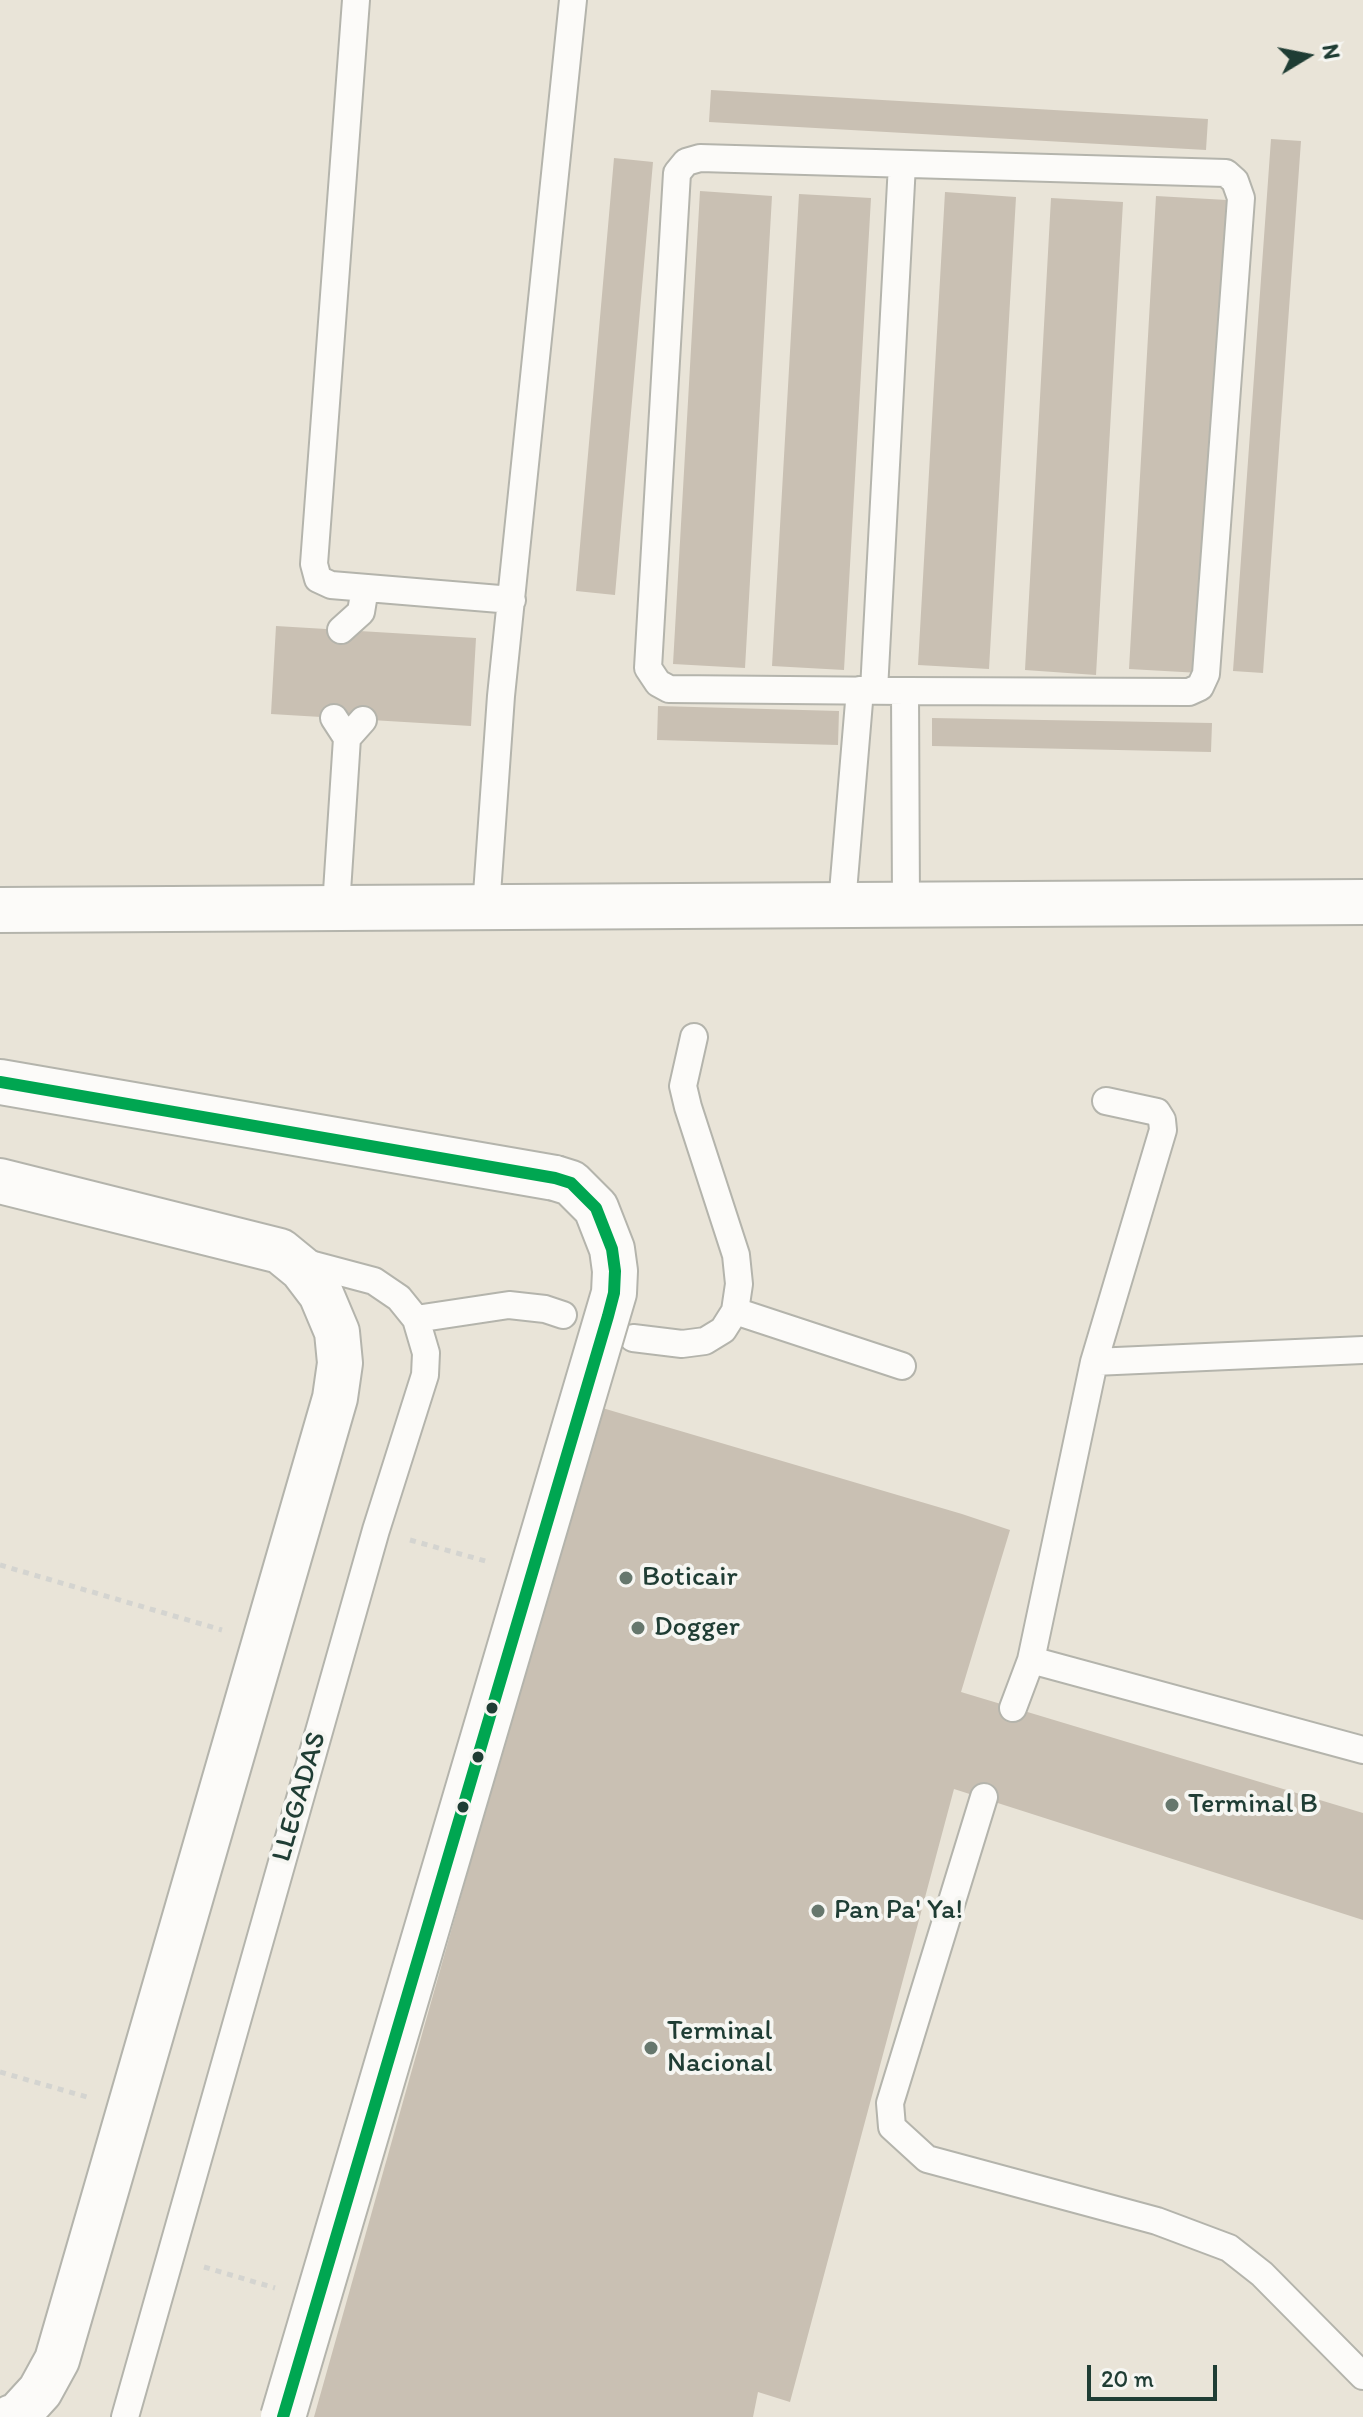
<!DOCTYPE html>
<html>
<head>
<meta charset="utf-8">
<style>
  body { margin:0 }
  #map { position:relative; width:1363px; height:2417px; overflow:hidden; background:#e9e4d8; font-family:Itim,sans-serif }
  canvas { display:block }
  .north { position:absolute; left:1267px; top:16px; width:80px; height:80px; -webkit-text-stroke:6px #f6f6f2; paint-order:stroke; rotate:80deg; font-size:22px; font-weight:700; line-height:32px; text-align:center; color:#1f3d34 }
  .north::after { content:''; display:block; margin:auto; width:28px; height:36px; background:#1f3d34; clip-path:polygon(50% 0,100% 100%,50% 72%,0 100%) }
  .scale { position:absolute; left:1087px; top:2365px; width:130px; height:36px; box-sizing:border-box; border:4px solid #1f3d34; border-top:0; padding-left:10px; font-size:24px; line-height:28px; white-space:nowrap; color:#1f3d34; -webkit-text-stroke:6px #f6f6f2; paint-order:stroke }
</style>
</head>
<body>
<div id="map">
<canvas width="1363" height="2417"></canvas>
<div class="north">N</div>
<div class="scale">20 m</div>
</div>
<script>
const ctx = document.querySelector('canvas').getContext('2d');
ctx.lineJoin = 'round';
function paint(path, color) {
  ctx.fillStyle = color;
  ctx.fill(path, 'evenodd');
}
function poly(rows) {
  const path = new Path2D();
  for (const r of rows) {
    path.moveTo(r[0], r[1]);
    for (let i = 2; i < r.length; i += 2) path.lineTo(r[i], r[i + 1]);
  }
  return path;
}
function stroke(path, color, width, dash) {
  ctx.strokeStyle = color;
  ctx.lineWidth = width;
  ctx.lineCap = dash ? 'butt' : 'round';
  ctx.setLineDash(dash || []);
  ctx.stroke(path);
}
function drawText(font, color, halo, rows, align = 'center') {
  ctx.font = font + ' Itim,sans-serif';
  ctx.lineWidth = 8;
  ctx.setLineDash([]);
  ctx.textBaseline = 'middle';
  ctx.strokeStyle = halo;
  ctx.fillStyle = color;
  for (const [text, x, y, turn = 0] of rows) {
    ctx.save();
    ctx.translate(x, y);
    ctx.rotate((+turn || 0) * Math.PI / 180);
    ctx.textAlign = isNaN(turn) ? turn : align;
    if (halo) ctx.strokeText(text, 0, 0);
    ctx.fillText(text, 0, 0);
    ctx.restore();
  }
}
const building = poly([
  [711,90,1208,119,1206,150,709,122],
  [1271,139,1301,141,1263,673,1233,671],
  [614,158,653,162,615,595,576,591],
  [700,191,772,196,745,668,673,664],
  [945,192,1016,197,989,669,918,665],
  [799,194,871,198,844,670,772,666],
  [1156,196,1227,200,1200,673,1129,669],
  [1051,198,1123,202,1096,675,1025,670],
  [276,626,476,638,471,726,271,714],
  [658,706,839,711,838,745,657,740],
  [932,718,1212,723,1211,752,932,746],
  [599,1407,962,1514,1010,1530,961,1692,1363,1813,1363,1920,954,1789,790,2402,758,2392,753,2417,314,2417]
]);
const path = poly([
  [410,1540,489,1562],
  [0,1565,222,1630],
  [0,2072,87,2097],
  [204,2267,275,2288]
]);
const service = poly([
  [356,0,314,564,318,579,331,585,512,600],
  [700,158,1226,173,1235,181,1241,198,1206,674,1200,687,1189,692,905,691,669,689,658,683,648,668,677,173,686,162,700,158],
  [341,630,361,612,365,588],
  [874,690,902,164],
  [905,691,906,903],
  [334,718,347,738,336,907],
  [347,738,363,720],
  [842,904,860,690],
  [486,908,501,696,573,0],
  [735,1311,902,1366],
  [416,1319,509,1305,545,1309,563,1315],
  [633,1338,682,1344,705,1341,723,1330,735,1311,739,1284,736,1255,688,1107,683,1086,694,1037],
  [1094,1362,1363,1350],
  [1031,1660,1363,1750],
  [1013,1708,1031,1660,1094,1362,1163,1130,1162,1120,1157,1112,1106,1101],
  [984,1797,890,2103,892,2127,927,2159,1157,2221,1229,2248,1262,2274,1363,2376],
  [125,2417,376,1530,425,1375,426,1353,416,1319,399,1298,374,1281,295,1260]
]);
const minor = poly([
  [0,910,1363,902],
  [0,1082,555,1178],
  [0,1181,280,1251,302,1269,321,1294,337,1332,340,1363,335,1398,57,2360,40,2391,18,2415,12,2417]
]);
const minorBridge = poly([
  [283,2417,614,1293,615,1271,612,1249,596,1208,571,1183,555,1178]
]);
const bus1 = poly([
  [0,1082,555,1178,571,1183,596,1208,612,1249,615,1271,614,1293,608,1316,283,2417]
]);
const markers = [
  [626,1578,8,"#66776d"],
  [638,1628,8,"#66776d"],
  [492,1708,7,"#1f3d34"],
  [478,1757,7,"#1f3d34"],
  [1172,1805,8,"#66776d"],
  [463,1807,7,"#1f3d34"],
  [818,1911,8,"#66776d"],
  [651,2048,8,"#66776d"]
];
const poiNames = [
  ["Boticair",642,1578],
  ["Dogger",654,1628],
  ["Terminal B",1188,1805],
  ["Pan Pa' Ya!",834,1911],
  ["Terminal",667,2032],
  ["Nacional",667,2064]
];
const streetNames = [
  ["LLEGADAS",300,1797,-74]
];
paint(building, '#c9c0b3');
stroke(service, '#b4b4ac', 30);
stroke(minor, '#b4b4ac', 48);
stroke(path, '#d4d4d0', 5, [6, 6]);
stroke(service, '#fcfbf9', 26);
stroke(minor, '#fcfbf9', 44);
stroke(minorBridge, '#b4b4ac', 48, []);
stroke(minorBridge, '#fcfbf9', 44);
stroke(bus1, '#00a651', 12);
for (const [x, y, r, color] of markers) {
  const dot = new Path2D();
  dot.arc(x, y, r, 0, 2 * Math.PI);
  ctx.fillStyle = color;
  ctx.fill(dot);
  stroke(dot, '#f6f6f2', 3);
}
drawText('28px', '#1f3d34', '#f6f6f2', poiNames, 'left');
drawText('28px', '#1f3d34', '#f6f6f2', streetNames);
</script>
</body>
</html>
